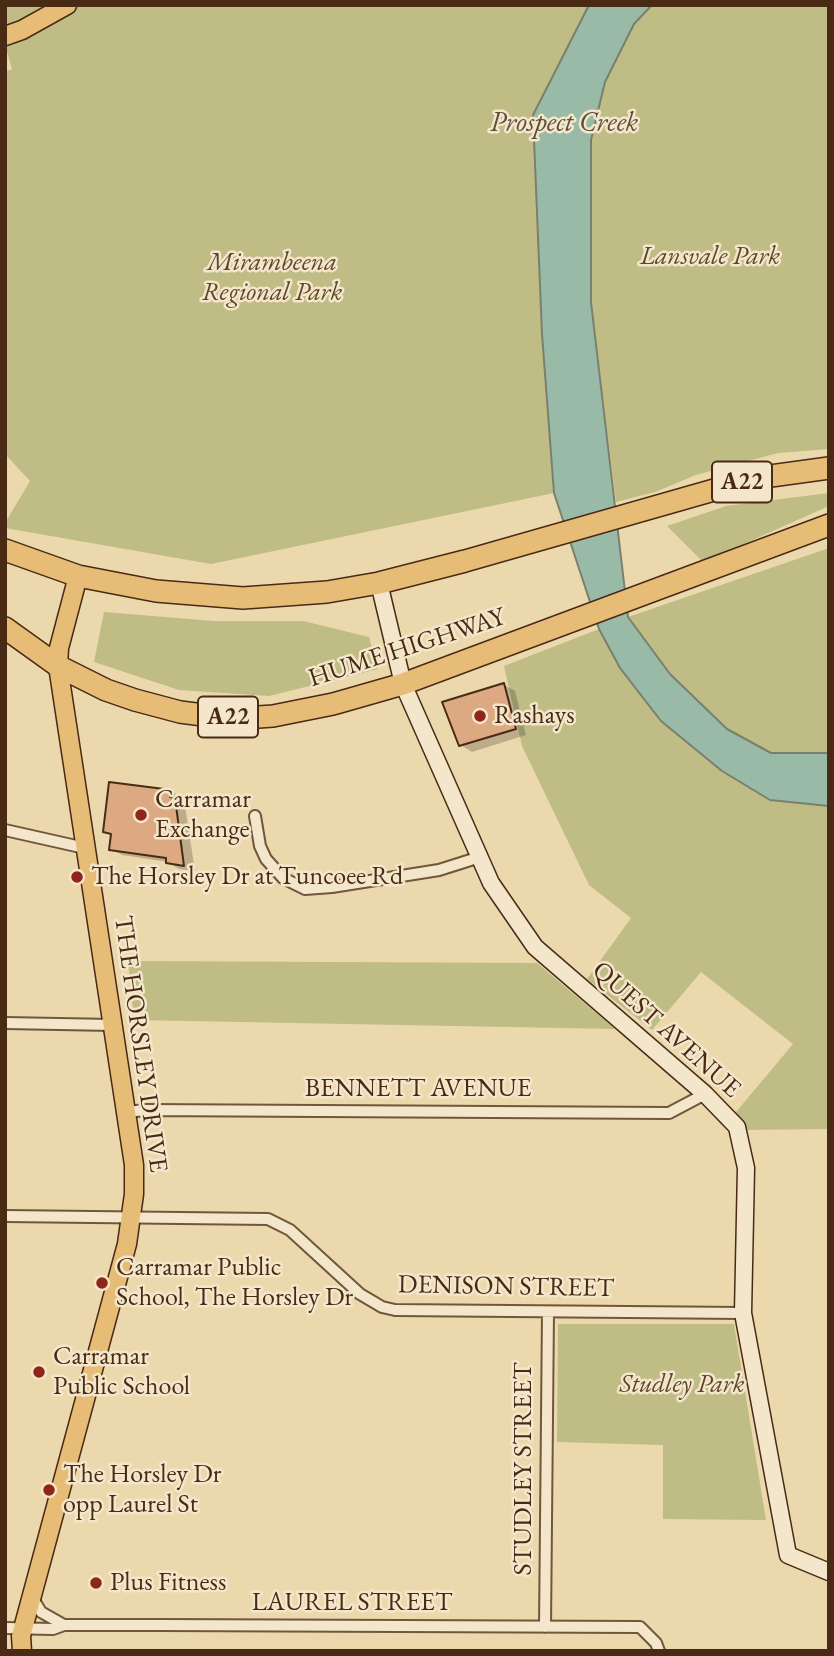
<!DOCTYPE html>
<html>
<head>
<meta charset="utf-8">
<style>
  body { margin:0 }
  #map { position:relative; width:834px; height:1656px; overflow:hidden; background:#ecd8ad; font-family:"EB Garamond",serif }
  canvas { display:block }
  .frame { position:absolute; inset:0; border:7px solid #482a15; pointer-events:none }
</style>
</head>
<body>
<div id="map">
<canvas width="834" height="1656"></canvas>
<div class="frame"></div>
</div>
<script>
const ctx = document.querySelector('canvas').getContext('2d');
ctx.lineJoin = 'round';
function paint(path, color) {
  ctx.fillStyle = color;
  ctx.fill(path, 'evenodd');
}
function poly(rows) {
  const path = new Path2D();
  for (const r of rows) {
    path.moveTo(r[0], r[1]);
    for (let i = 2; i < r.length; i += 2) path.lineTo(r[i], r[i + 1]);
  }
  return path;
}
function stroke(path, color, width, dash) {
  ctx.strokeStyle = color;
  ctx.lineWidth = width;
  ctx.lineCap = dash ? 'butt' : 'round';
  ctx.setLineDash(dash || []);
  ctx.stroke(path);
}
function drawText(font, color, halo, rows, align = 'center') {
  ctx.font = font + ' "EB Garamond",serif';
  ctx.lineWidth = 5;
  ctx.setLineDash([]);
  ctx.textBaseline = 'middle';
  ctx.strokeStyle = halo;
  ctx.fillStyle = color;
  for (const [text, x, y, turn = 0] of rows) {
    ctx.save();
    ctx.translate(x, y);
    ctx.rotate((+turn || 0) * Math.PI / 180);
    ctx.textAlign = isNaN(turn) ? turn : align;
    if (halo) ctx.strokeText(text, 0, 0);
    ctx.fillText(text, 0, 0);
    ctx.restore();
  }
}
const green = poly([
  [5,5,589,5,582,17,537,215,542,334,554,493,211,564,5,528,5,523,30,481,5,454,5,72,12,69,5,45],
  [652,5,829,5,829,449,778,453,696,475,655,492,616,502,591,302,591,140,605,82,634,24],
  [829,493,829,506,703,562,667,526,726,506],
  [829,548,829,753,771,753,726,729,670,674,628,617],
  [104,612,213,621,303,621,369,637,378,669,269,696,179,690,94,662],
  [599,629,620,668,637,689,807,803,829,806,829,1129,743,1130,736,1112,793,1044,701,972,652,1030,587,979,631,918,589,885,522,746,504,666],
  [128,961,537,963,615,1029,134,1020],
  [558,1324,734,1324,766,1520,663,1519,663,1445,557,1442]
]);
const water = poly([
  [589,5,652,5,634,24,605,82,591,140,591,302,628,617,670,674,727,729,771,753,829,753,829,806,770,800,722,771,661,721,620,668,599,629,554,493,542,334,533,115,589,5]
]);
const shadow = poly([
  [504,685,515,691,526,735,472,752,461,745],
  [171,791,182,798,181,803,185,806,195,871,179,869,168,862,122,855,111,849,112,836,104,831]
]);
const building = poly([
  [504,683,516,729,459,746,442,702,504,683],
  [109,782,172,790,170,797,175,798,184,866,166,863,166,858,109,850,111,834,103,832,109,782]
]);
const street = poly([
  [255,816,260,846,266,859,283,878,305,889,332,887,439,870,480,857],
  [5,830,85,848],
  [5,1023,113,1025],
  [126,1112,146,1110,669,1113,705,1094],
  [5,1216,268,1219,290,1230,360,1294,382,1307,395,1310,743,1313],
  [32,1597,41,1612,64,1625],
  [545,1627,548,1312],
  [5,1628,53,1629,64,1625,161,1625,640,1627,656,1643,659,1651]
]);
const secondary = poly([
  [379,583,403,684,491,883,535,947,705,1094,737,1127,746,1168,743,1313,788,1555,829,1572]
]);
const primary = poly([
  [5,36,22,30,67,5],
  [22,1651,21,1636,127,1244,134,1194,134,1165,58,666,59,648,78,576]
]);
const highway = poly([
  [5,550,78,576,156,591,243,598,327,592,379,583,465,561,756,478,829,468],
  [5,628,58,666,106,690,135,700,180,712,211,716,244,718,273,716,333,704,403,684,829,525]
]);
const markers = [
  [480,716,7,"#8f2418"],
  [141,815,7,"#8f2418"],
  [77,877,7,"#8f2418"],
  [102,1283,7,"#8f2418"],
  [39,1372,7,"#8f2418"],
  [49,1490,7,"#8f2418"],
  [96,1583,7,"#8f2418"]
];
const shields = [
  [742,482,60],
  [228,717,60]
];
const shieldNames = [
  ["A22",742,482],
  ["A22",228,717]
];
const parkNames = [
  ["Lansvale Park",710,257],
  ["Mirambeena",272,263],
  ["Regional Park",272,293],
  ["Studley Park",682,1385]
];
const streetNames = [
  ["HUME HIGHWAY",407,648,-18],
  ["QUEST AVENUE",666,1030,42],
  ["THE HORSLEY DRIVE",140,1044,82],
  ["BENNETT AVENUE",418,1089],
  ["DENISON STREET",506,1287,1],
  ["STUDLEY STREET",524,1469,-90],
  ["LAUREL STREET",352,1603]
];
const poiNames = [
  ["Rashays",494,716],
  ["Carramar",155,800],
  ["Exchange",155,830],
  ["The Horsley Dr at Tuncoee Rd",91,877],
  ["Carramar Public",116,1268],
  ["School, The Horsley Dr",116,1298],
  ["Carramar",53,1357],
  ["Public School",53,1387],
  ["The Horsley Dr",63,1475],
  ["opp Laurel St",63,1505],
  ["Plus Fitness",110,1583]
];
const waterNames = [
  ["Prospect Creek",564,123]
];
paint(green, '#bfbc85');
paint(water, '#99baa7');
stroke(water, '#79806d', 2);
paint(shadow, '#0003');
paint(building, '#dca982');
stroke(building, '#482a15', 2);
stroke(street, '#71563b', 14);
stroke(secondary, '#482a15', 19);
stroke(primary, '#482a15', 21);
stroke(highway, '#482a15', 24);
stroke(street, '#f3e6ca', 10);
stroke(secondary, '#f3e6ca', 16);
stroke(primary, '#e6bc76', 18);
stroke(highway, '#e6bc76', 21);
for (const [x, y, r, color] of markers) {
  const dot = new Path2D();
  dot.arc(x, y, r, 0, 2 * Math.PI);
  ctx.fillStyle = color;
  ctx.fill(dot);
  stroke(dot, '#f3e6ca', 2.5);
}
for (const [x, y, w] of shields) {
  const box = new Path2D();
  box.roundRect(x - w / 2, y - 20.5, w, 41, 5);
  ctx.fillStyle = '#f3e6ca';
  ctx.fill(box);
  stroke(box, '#482a15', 2);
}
drawText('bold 24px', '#482a15', null, shieldNames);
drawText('italic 26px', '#60472b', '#f3e6ca', parkNames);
drawText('26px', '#482a15', '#f3e6ca', streetNames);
drawText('26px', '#482a15', '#f3e6ca', poiNames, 'left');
drawText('italic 28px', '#5c4e3a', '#f3e6ca', waterNames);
</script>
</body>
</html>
